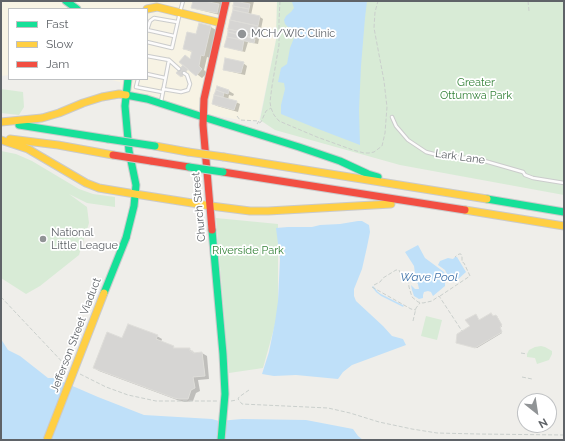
<!DOCTYPE html>
<html>
<head>
<meta charset="utf-8">
<style>
  body { margin:0 }
  #map { position:relative; width:565px; height:441px; overflow:hidden; background:#efeeea; font-family:Raleway,sans-serif }
  canvas { display:block }
  .frame { position:absolute; inset:0; border:2px solid #5f6368; pointer-events:none }
  .legend { position:absolute; left:8px; top:8px; width:140px; height:72px; box-sizing:border-box; background:#fff; border:1px solid #bfc1c3; margin:0; padding:5px 7px; list-style:none; font-size:12px; color:#5f6368 }
  .legend li { display:flex; align-items:center; gap:8px; height:20px }
  .legend b { width:20px; border:1px solid #bfc1c3 }
  .north { position:absolute; left:517px; top:393px; width:40px; height:40px; box-sizing:border-box; background:#fff; border:1px solid #bfc1c3; border-radius:50%; rotate:150deg; font-size:11px; font-weight:700; line-height:16px; text-align:center; color:#5f6368 }
  .north::after { content:''; display:block; margin:auto; width:14px; height:18px; background:#919496; clip-path:polygon(50% 0,100% 100%,50% 72%,0 100%) }
</style>
</head>
<body>
<div id="map">
<canvas width="565" height="441"></canvas>
<div class="frame"></div>
<ul class="legend">
<li><b style="height:5px;background:#16e098"></b>Fast</li>
<li><b style="height:5px;background:#ffcf43"></b>Slow</li>
<li><b style="height:5px;background:#f24e42"></b>Jam</li>
</ul>
<div class="north">N</div>
</div>
<script>
const ctx = document.querySelector('canvas').getContext('2d');
ctx.lineJoin = 'round';
function paint(path, color) {
  ctx.fillStyle = color;
  ctx.fill(path, 'evenodd');
}
function poly(rows) {
  const path = new Path2D();
  for (const r of rows) {
    path.moveTo(r[0], r[1]);
    for (let i = 2; i < r.length; i += 2) path.lineTo(r[i], r[i + 1]);
  }
  return path;
}
function stroke(path, color, width, dash) {
  ctx.strokeStyle = color;
  ctx.lineWidth = width;
  ctx.lineCap = dash ? 'butt' : 'round';
  ctx.setLineDash(dash || []);
  ctx.stroke(path);
}
function drawText(font, color, halo, rows, align = 'center') {
  ctx.font = font + ' Raleway,sans-serif';
  ctx.lineWidth = 3.5;
  ctx.setLineDash([]);
  ctx.textBaseline = 'middle';
  ctx.strokeStyle = halo;
  ctx.fillStyle = color;
  for (const [text, x, y, turn = 0] of rows) {
    ctx.save();
    ctx.translate(x, y);
    ctx.rotate((+turn || 0) * Math.PI / 180);
    ctx.textAlign = isNaN(turn) ? turn : align;
    if (halo) ctx.strokeText(text, 0, 0);
    ctx.fillText(text, 0, 0);
    ctx.restore();
  }
}
const commercial = poly([
  [1,1,277,1,276,40,259,121,240,120,208,114,120,89,120,82,108,79,147,79,147,9,9,9,9,75,1,76]
]);
const green = poly([
  [277,1,564,1,564,195,400,165,275,130,260,120,276,40],
  [1,89,23,92,24,107,19,115,1,113],
  [1,151,16,154,32,161,79,189,93,194,115,197,115,207,87,203,69,194,87,207,89,223,79,255,40,286,26,294,1,278],
  [216,218,278,224,278,314,263,368,229,373],
  [426,316,442,320,437,340,421,336],
  [541,346,545,347,552,351,552,354,549,360,537,364,535,358,527,357,527,354,529,350,535,347]
]);
const water = poly([
  [290,1,367,1,365,18,361,66,359,110,360,145,313,127,281,114,281,105,285,89,284,83,278,82,281,68,287,64,290,48,296,33,293,28,288,27,285,24,284,20,286,16,291,12,294,8,292,2],
  [358,221,362,221,369,225,370,232,367,247,362,269,354,289,354,296,356,301,383,326,392,336,403,339,406,345,352,365,343,372,338,379,296,375,274,376,262,374,269,352,275,322,278,301,280,259,276,228,288,227,312,227,320,225,340,224],
  [418,245,425,258,444,272,448,279,445,283,445,286,433,296,431,292,428,291,424,292,423,295,423,298,419,299,414,296,412,290,411,285,415,289,419,289,418,284,416,282,414,266,405,252],
  [455,257,457,257,466,272,455,282,453,279,449,278,445,270,438,265,440,261,448,258,453,259],
  [1,339,8,350,20,356,48,378,54,378,98,397,144,415,212,419,219,421,242,419,306,420,353,429,358,436,363,440,1,440]
]);
const shadow = poly([
  [194,1,223,1,220,15,196,9,192,7],
  [236,1,254,1,251,15,260,17,263,19,258,44,248,42,245,52,229,48,226,46],
  [211,27,216,30,210,58,207,57,204,70,207,73,202,78,189,68,182,77,177,73,184,65,185,56,191,60,193,52,189,51,184,48,197,36],
  [243,63,247,66,245,75,228,71,224,69],
  [217,88,229,91,234,94,233,96,229,95,228,100,236,102,240,104,238,112,217,106,213,104],
  [497,316,502,326,500,328,502,333,477,348,457,343,480,321],
  [157,336,162,339,161,342,177,349,189,349,196,354,202,353,207,356,209,379,198,380,200,391,196,393,193,401,185,402,180,401,99,371,94,368,123,339]
]);
const stream = poly([
  [373,287,377,292,381,295,403,306]
]);
const building = poly([
  [193,1,204,1,219,4,217,13,191,8,193,1],
  [234,1,250,4,249,9,233,6,234,1],
  [233,6,249,9,248,13,233,10,233,6],
  [233,10,260,16,258,26,230,20,233,10],
  [230,20,258,26,256,35,228,29,230,20],
  [199,23,211,26,204,56,201,55,199,66,202,69,196,76,179,62,185,55,190,59,192,51,183,49,187,32,196,34,199,23],
  [228,29,256,35,255,38,228,32,228,29],
  [228,32,255,39,254,43,227,37,228,32],
  [227,37,244,40,242,51,224,47,227,37],
  [225,58,244,62,241,73,223,70,225,58],
  [183,65,188,69,181,77,176,73,183,65],
  [217,86,229,90,228,94,216,90,217,86],
  [216,90,224,93,223,97,214,95,216,90],
  [214,95,237,101,234,110,212,104,214,95],
  [491,313,493,316,496,315,502,325,500,327,502,332,475,348,456,343,457,334,470,326,465,320,476,314,479,320,491,313],
  [128,324,158,335,156,339,174,346,173,348,190,348,190,351,193,351,193,353,202,352,205,376,193,377,195,388,191,390,188,399,179,399,174,398,93,368,107,332,122,338,128,324]
]);
const path = poly([
  [280,1,279,21,279,45,272,86,270,102,271,108,274,115,279,121,317,137,353,150,364,153,369,153,374,152,382,146,385,133,387,107,384,81,374,28,375,12,378,1],
  [528,1,529,11],
  [237,116,240,120,259,121,257,124,261,122,266,111,271,108],
  [374,285,380,282,383,278,396,270,399,270,401,275,407,273,409,287,412,297,418,302,423,303,432,301,439,296,462,331],
  [372,287,411,309,416,310],
  [440,296,470,276,464,263,462,262,462,257,461,254,459,254,455,257],
  [1,297,68,368],
  [413,321,416,308,420,303],
  [521,353,527,354],
  [80,374,106,387,128,395,156,401,217,401],
  [522,377,532,379],
  [249,390,239,397,238,399,242,404,328,408,350,413,379,422,412,429,437,433,478,434,564,435],
  [231,401,237,400]
]);
const lane = poly([
  [147,30,174,36],
  [147,31,148,27,150,21,154,18,177,22],
  [147,42,172,48,180,12,183,1],
  [147,56,169,60,161,102],
  [169,60,179,69],
  [147,74,165,78],
  [138,79,136,87,162,92],
  [163,89,181,92,188,90,190,84,187,75,184,73],
  [392,117,396,126,408,140,426,152,445,157,474,158,523,172,525,175,533,178,564,183]
]);
const fast = poly([
  [66,1,77,9],
  [126,95,147,99,203,117],
  [203,117,299,147,340,161,368,174,378,177],
  [19,125,108,139],
  [487,199,564,212],
  [212,230,223,354,225,394,221,440],
  [126,238,134,206,136,185,129,151,125,106,128,79]
]);
const slow = poly([
  [147,9,157,7,221,23],
  [1,122,42,118,59,113,83,103,102,97,119,94,126,95],
  [10,139,58,145,113,155],
  [1,140,28,149,86,183,99,188,135,194],
  [155,146,188,152],
  [224,157,487,199],
  [135,194,211,206],
  [211,206,250,211,268,211,391,204],
  [465,210,564,226]
]);
const jam = poly([
  [151,161,189,167],
  [223,172,465,210],
  [212,230,203,125,204,99,226,1]
]);
const fastBridge = poly([
  [108,139,155,146],
  [189,167,223,172],
  [104,293,126,238]
]);
const slowBridge = poly([
  [188,152,224,157],
  [47,440,104,293]
]);
const jamBridge = poly([
  [113,155,151,161]
]);
const markers = [
  [242,34,5,"#919496"],
  [43,239,4,"#919496"]
];
const poiNames = [
  ["MCH/WIC Clinic",251,34],
  ["National",51,233],
  ["Little League",51,246]
];
const parkNames = [
  ["Greater",476,83],
  ["Ottumwa Park",476,96],
  ["Riverside Park",248,251]
];
const streetNames = [
  ["Lark Lane",460,157,8],
  ["Church Street",199,207,-95],
  ["Jefferson Street Viaduct",76,335,-69]
];
const waterNames = [
  ["Wave Pool",429,277]
];
paint(commercial, '#f7f3e4');
paint(green, '#d8ebd6');
paint(water, '#bfe0f9');
paint(shadow, '#0003');
stroke(stream, '#bfe0f9', 1.5);
paint(building, '#d6d5d3');
stroke(building, '#deddd9', 1);
stroke(lane, '#cbcccc', 4.5);
stroke(fast, '#cacacb', 9);
stroke(slow, '#cacacb', 9);
stroke(jam, '#cacacb', 9);
stroke(path, '#cacfcc', 1, [4, 2]);
stroke(lane, '#fdfcfc', 2.5);
stroke(fast, '#16e098', 7);
stroke(slow, '#ffcf43', 7);
stroke(jam, '#f24e42', 7);
stroke(fastBridge, '#cacacb', 9, []);
stroke(slowBridge, '#cacacb', 9, []);
stroke(jamBridge, '#cacacb', 9, []);
stroke(fastBridge, '#16e098', 7);
stroke(slowBridge, '#ffcf43', 7);
stroke(jamBridge, '#f24e42', 7);
for (const [x, y, r, color] of markers) {
  const dot = new Path2D();
  dot.arc(x, y, r, 0, 2 * Math.PI);
  ctx.fillStyle = color;
  ctx.fill(dot);
  stroke(dot, '#fff', 1.5);
}
drawText('11px', '#5f6368', '#fff', poiNames, 'left');
drawText('11px', '#348238', '#fff', parkNames);
drawText('11px', '#5f6368', '#fff', streetNames);
drawText('italic 12px', '#4174aa', '#fff', waterNames);
</script>
</body>
</html>
